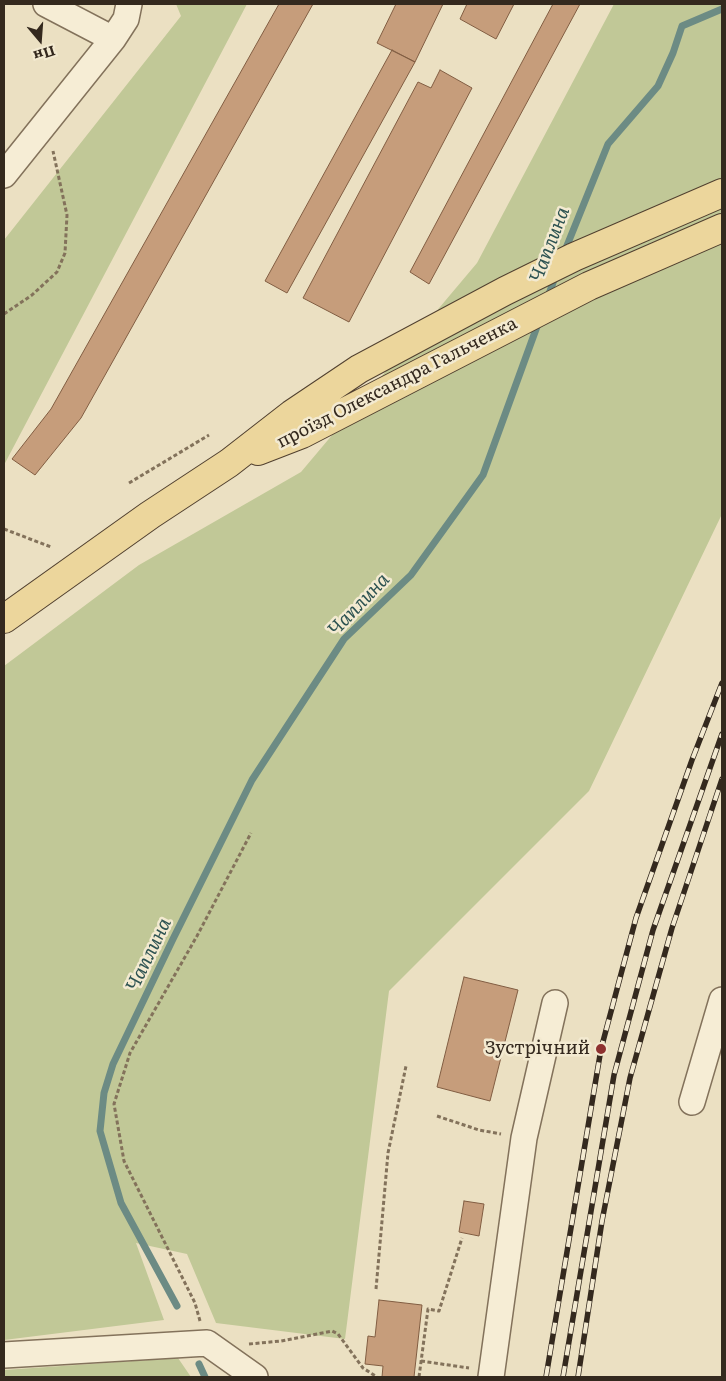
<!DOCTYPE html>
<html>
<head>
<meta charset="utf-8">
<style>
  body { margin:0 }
  #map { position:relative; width:726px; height:1381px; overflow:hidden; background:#ebe0c2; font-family:Literata,serif }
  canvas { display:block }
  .frame { position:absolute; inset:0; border:5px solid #34291e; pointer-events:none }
  .north { position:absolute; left:15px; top:15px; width:50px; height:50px; -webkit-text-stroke:4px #f3ead1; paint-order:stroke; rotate:162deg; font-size:14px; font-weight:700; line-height:20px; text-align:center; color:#34291e }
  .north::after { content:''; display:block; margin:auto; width:18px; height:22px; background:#34291e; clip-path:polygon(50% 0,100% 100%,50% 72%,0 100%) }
</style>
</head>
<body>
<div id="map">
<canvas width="726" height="1381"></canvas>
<div class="frame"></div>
<div class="north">Пн</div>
</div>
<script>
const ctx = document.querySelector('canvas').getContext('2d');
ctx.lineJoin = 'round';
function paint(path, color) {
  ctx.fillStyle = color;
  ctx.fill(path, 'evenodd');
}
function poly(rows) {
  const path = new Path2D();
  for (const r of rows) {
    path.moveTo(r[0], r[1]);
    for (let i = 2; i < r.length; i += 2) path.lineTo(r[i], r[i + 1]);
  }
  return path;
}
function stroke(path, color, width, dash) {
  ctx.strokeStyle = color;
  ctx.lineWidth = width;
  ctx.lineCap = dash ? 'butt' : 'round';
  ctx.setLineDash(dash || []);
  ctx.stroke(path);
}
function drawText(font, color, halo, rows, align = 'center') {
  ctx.font = font + ' Literata,serif';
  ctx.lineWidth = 5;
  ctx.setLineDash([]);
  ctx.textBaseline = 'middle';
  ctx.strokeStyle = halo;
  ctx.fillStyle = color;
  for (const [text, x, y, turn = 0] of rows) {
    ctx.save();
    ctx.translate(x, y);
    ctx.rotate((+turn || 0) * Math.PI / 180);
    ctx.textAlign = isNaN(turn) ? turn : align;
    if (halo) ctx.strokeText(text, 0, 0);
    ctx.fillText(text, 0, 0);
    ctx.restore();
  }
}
const green = poly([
  [176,4,247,4,4,465,4,240,181,16],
  [614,4,722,4,722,514,589,791,389,991,345,1339,216,1323,187,1254,136,1243,164,1320,4,1340,4,666,139,565,301,472,477,263],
  [178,1358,191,1377,4,1377,4,1370]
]);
const stream = poly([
  [564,253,608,144,658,86,673,53,682,26,722,9],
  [548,297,556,274],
  [177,1306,121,1203,100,1131,104,1093,113,1064,173,939,252,780,344,639,411,575,483,475,539,321],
  [199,1364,205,1377]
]);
const building = poly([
  [279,4,313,4,81,418,35,475,12,459,51,409,279,4],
  [396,4,443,4,415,62,377,43,396,4],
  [467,4,514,4,496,39,460,19,467,4],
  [553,4,580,4,429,284,410,272,553,4],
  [392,50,415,62,287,293,265,281,392,50],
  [440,70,472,88,349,322,303,298,418,82,431,88,440,70],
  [464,977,518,990,490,1101,437,1087,464,977],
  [464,1201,484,1204,479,1236,459,1232,464,1201],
  [379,1300,422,1305,414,1377,382,1377,383,1366,365,1364,368,1336,375,1337,379,1300]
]);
const path = poly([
  [4,314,32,295,57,272,65,253,67,215,53,151],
  [129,483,209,435],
  [4,529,51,547],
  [437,1116,479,1130,501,1134],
  [376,1289,388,1153,406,1066],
  [200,1321,195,1303,124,1161,114,1104,130,1053,197,936,251,833],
  [249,1344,281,1341,332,1331,338,1334,363,1368,377,1377],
  [421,1361,469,1368],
  [419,1377,428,1309,439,1311,462,1238]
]);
const minor = poly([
  [46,4,113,39],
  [4,175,113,39,126,19,129,4],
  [692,1102,722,1000],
  [4,1355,207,1343,255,1377],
  [491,1377,524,1138,555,1003]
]);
const major = poly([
  [258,451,302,434,589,286,722,228],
  [4,619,150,515,229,463,292,414,359,369,505,291,574,257,722,193]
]);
const rail = poly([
  [546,1377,601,1049,636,918,692,760,722,683],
  [563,1377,614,1075,653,930,722,734],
  [578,1377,602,1221,630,1078,672,928,722,779]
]);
const markers = [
  [601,1049,6,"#8e312f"]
];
const streetNames = [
  ["проїзд Олександра Гальченка",397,383,-27]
];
const poiNames = [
  ["Зустрічний",590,1049]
];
const waterNames = [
  ["Чаплина",550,245,-69],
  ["Чаплина",359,605,-46],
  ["Чаплина",149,955,-64]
];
paint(green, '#c1c897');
stroke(stream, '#6c8b84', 7);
paint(building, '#c69d7b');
stroke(building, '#815d42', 1);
stroke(minor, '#83725b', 28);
stroke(major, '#51402f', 30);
stroke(path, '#83725b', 3, [4, 2.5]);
stroke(minor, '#f6edd5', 25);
stroke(major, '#ecd69c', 28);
stroke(rail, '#34291e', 5.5);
stroke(rail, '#f3ead1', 4, [11]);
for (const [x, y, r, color] of markers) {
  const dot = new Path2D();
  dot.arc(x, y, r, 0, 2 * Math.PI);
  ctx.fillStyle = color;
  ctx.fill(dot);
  stroke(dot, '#f3ead1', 2);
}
drawText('18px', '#34291e', '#f3ead1', streetNames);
drawText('18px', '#34291e', '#f3ead1', poiNames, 'right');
drawText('italic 19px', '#2e5352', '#f3ead1', waterNames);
</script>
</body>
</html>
